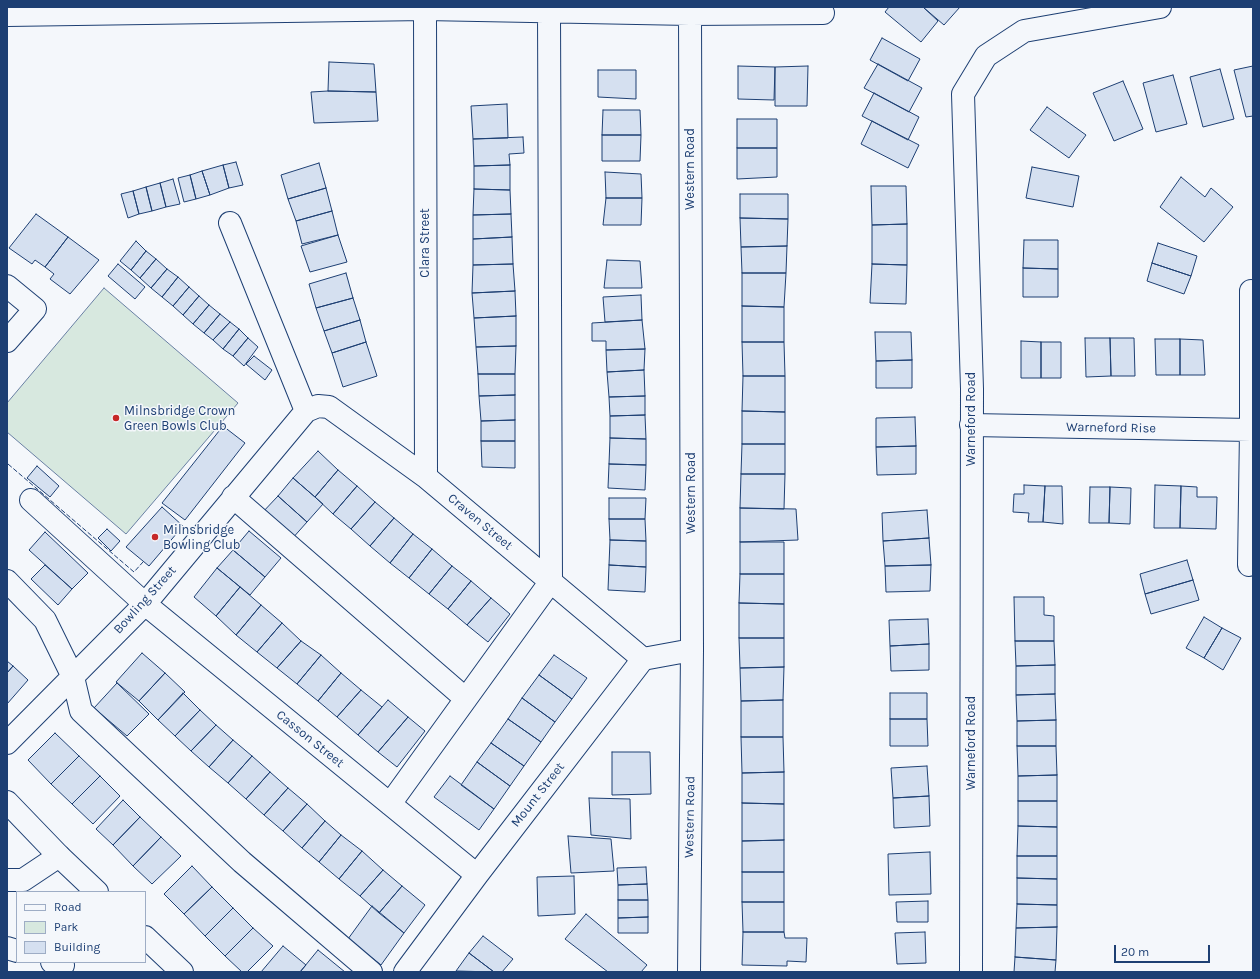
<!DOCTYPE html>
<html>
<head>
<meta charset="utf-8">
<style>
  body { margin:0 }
  #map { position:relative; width:1260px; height:979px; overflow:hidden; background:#f4f7fb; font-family:Karla,sans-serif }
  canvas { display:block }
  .frame { position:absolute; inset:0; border:8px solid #1d3f73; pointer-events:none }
  .legend { position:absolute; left:16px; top:891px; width:130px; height:72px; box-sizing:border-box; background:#f4f7fb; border:1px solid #9eadc5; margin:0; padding:5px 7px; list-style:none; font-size:12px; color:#1d3f73 }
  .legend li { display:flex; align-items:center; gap:8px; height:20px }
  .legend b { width:20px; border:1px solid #9eadc5 }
  .scale { position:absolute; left:1114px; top:945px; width:96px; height:18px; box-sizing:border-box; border:2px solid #1d3f73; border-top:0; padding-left:5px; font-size:12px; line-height:14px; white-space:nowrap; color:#1d3f73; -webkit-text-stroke:3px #f4f7fb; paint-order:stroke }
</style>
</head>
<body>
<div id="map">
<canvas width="1260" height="979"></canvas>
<div class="frame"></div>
<ul class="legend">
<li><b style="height:5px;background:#f4f7fb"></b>Road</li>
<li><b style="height:11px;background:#d7e8df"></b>Park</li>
<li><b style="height:11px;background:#d5e0f0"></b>Building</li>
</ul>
<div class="scale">20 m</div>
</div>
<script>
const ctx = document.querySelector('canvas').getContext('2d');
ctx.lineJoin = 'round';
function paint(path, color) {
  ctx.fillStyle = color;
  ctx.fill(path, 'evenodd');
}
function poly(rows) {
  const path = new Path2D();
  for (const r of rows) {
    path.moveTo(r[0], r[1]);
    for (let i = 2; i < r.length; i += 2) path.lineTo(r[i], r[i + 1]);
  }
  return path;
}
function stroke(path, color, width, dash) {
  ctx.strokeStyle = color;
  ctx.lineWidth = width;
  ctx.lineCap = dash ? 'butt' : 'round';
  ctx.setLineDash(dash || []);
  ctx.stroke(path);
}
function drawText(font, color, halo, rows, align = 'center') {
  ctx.font = font + ' Karla,sans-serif';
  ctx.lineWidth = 3;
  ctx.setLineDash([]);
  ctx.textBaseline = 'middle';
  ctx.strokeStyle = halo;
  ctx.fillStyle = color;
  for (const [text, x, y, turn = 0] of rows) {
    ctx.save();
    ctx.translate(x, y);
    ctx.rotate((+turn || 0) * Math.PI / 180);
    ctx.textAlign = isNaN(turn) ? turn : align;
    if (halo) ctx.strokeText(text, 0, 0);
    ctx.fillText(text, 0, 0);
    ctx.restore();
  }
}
const green = poly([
  [104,288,238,403,126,534,7,432,7,403,104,288]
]);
const building = poly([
  [889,7,923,7,938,21,921,42,885,12,889,7],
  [923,7,960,7,944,25,923,7],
  [882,38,920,59,908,81,870,60,882,38],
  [329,62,374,64,376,92,328,91,329,62],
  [878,64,922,88,909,112,864,88,878,64],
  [738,66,775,67,774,100,738,99,738,66],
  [808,66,807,106,775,106,775,67,808,66],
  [1253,66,1253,116,1246,117,1234,70,1253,66],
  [1220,69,1234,119,1203,127,1190,77,1220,69],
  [598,70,636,70,636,99,598,97,598,70],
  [1173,75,1187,124,1156,132,1143,83,1173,75],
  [1123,81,1143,129,1114,141,1093,93,1123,81],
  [328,91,376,92,378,121,314,123,311,92,328,91],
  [874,93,919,117,908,140,862,116,874,93],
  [507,104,508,138,473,139,471,106,507,104],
  [1047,107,1086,135,1069,158,1030,130,1047,107],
  [603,110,640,110,641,135,602,135,603,110],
  [737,119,777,119,777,148,737,148,737,119],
  [872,121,919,145,908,168,861,144,872,121],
  [602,135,641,135,640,161,602,161,602,135],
  [523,137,524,153,509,154,510,165,474,166,473,139,523,137],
  [737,148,777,148,777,177,737,179,737,148],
  [236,162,243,185,229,188,223,165,236,162],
  [319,163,326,188,288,199,281,175,319,163],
  [223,165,229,188,210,195,202,171,223,165],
  [510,165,510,190,474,189,474,166,510,165],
  [1032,167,1079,176,1073,207,1026,198,1032,167],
  [202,171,210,195,196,199,190,175,202,171],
  [605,172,641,174,642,198,606,198,605,172],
  [190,175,196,199,184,202,178,178,190,175],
  [1181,177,1205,197,1211,188,1233,207,1204,242,1160,207,1181,177],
  [173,179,180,204,166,207,160,183,173,179],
  [160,183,166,207,152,211,146,187,160,183],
  [871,186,906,186,907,224,872,225,871,186],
  [146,187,152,211,139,214,133,191,146,187],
  [326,188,332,211,296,221,288,199,326,188],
  [474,189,510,190,511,214,473,215,474,189],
  [133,191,139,214,128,218,121,194,133,191],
  [740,194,788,194,788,219,740,218,740,194],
  [606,198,642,198,641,225,603,225,606,198],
  [332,211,338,235,302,244,296,221,332,211],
  [36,214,68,237,45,267,35,260,32,264,9,248,36,214],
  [511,214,512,237,473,239,473,215,511,214],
  [740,218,788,219,787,246,741,247,740,218],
  [907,224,907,265,872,264,872,225,907,224],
  [338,235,347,262,310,272,301,246,338,235],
  [68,237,99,260,70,294,50,279,54,274,45,267,68,237],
  [512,237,513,264,473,265,473,239,512,237],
  [1024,240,1058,240,1058,269,1023,268,1024,240],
  [136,241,146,251,131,270,120,261,136,241],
  [1158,243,1197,256,1191,276,1152,263,1158,243],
  [787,246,786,273,742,273,741,247,787,246],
  [146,251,156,259,140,278,131,270,146,251],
  [156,259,167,269,151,288,140,278,156,259],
  [607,260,640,261,642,288,604,288,607,260],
  [1152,263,1191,276,1184,294,1147,281,1152,263],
  [118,264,145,287,135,299,108,276,118,264],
  [513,264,515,291,472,293,473,265,513,264],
  [872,264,907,265,906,304,870,303,872,264],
  [1023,268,1058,269,1058,297,1023,297,1023,268],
  [167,269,178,277,162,297,151,288,167,269],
  [346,273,353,298,316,308,309,284,346,273],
  [742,273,786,273,784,307,742,306,742,273],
  [178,277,189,287,173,306,162,297,178,277],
  [189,287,199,296,183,315,173,306,189,287],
  [515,291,516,316,474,318,472,293,515,291],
  [641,295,642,320,605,322,603,297,641,295],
  [199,296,209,305,193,324,183,315,199,296],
  [353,298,360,320,324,331,316,308,353,298],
  [209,305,220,314,204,333,193,324,209,305],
  [742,306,784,307,784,342,742,342,742,306],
  [220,314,230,322,213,340,204,333,220,314],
  [516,316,516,346,476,347,474,318,516,316],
  [360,320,366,342,332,353,324,331,360,320],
  [642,320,645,349,606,350,606,341,592,341,592,323,642,320],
  [230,322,239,329,223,349,213,340,230,322],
  [239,329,248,338,233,356,223,349,239,329],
  [875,332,911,332,912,360,876,361,875,332],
  [248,338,258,347,244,366,233,356,248,338],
  [1085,338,1110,338,1111,376,1086,377,1085,338],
  [1110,338,1134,338,1135,376,1111,376,1110,338],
  [1155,339,1180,339,1180,375,1156,375,1155,339],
  [1180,339,1203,340,1205,375,1180,375,1180,339],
  [1021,341,1041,342,1041,378,1021,378,1021,341],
  [366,342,377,376,343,387,332,353,366,342],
  [742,342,784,342,785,376,743,376,742,342],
  [1041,342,1061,342,1061,378,1041,378,1041,342],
  [516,346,515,374,478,374,476,347,516,346],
  [645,349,644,370,607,372,606,350,645,349],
  [254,356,272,370,265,380,246,364,254,356],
  [912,360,912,388,876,388,876,361,912,360],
  [644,370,645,396,609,397,607,372,644,370],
  [478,374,515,374,515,395,479,396,478,374],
  [743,376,785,376,785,412,742,411,743,376],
  [515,395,515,420,481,421,479,396,515,395],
  [645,396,645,415,610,416,609,397,645,396],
  [742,411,785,412,785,444,742,444,742,411],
  [645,415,646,439,610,438,610,416,645,415],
  [915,417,916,446,876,447,876,418,915,417],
  [515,420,515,441,481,441,481,421,515,420],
  [223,426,245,443,185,520,162,503,223,426],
  [610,438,646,439,646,465,609,464,610,438],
  [481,441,515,441,515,468,482,467,481,441],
  [742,444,785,444,785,474,741,474,742,444],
  [916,446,916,474,877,475,876,447,916,446],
  [318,451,338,470,315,497,293,478,318,451],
  [609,464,646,465,645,490,608,488,609,464],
  [37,466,59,486,50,497,27,478,37,466],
  [338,470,357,486,333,514,315,497,338,470],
  [741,474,785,474,784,509,740,508,741,474],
  [293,478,323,504,307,522,278,496,293,478],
  [1024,485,1045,486,1043,522,1028,522,1029,513,1013,512,1014,494,1024,494,1024,485],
  [1155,485,1181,486,1180,528,1154,528,1155,485],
  [357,486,375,502,351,529,333,514,357,486],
  [1045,486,1062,486,1063,524,1043,522,1045,486],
  [1181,486,1197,487,1197,497,1217,497,1216,529,1180,528,1181,486],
  [1090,487,1110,487,1109,523,1089,523,1090,487],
  [1110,487,1131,488,1130,524,1109,523,1110,487],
  [278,496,307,522,291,540,261,514,278,496],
  [609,498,646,498,645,519,609,519,609,498],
  [375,502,394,518,370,546,351,529,375,502],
  [162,507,183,526,149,566,126,547,162,507],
  [740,508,796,509,798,540,740,542,740,508],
  [927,510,929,538,883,541,882,513,927,510],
  [394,518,413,534,390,563,370,546,394,518],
  [609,519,645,519,646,541,610,540,609,519],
  [107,529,120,541,111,551,98,538,107,529],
  [249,531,281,558,265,577,233,550,249,531],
  [45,532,88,573,72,589,29,550,45,532],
  [413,534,432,549,409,578,390,563,413,534],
  [929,538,931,565,885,566,883,541,929,538],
  [610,540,646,541,646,567,609,565,610,540],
  [740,542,784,542,784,574,740,574,740,542],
  [432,549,452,566,429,594,409,578,432,549],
  [233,550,265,577,250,595,217,568,233,550],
  [1187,560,1193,580,1145,594,1140,574,1187,560],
  [45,565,72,589,58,605,31,579,45,565],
  [609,565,646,567,645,592,608,590,609,565],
  [931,565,930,591,886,592,885,566,931,565],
  [452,566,471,581,448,609,429,594,452,566],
  [217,568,240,587,216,616,194,597,217,568],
  [740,574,784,574,784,604,739,603,740,574],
  [1193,580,1199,600,1151,614,1145,594,1193,580],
  [471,581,491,598,467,625,448,609,471,581],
  [240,587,261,605,236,635,216,616,240,587],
  [1014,597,1044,597,1044,615,1054,616,1054,641,1015,641,1014,597],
  [491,598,510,614,488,642,467,625,491,598],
  [739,603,784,604,784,638,739,638,739,603],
  [261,605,282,623,257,652,236,635,261,605],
  [1204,617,1222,628,1204,658,1186,648,1204,617],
  [928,619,929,644,890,646,889,620,928,619],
  [282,623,301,641,277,668,257,652,282,623],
  [1222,628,1241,638,1223,670,1204,658,1222,628],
  [739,638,784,638,784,667,740,668,739,638],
  [301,641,321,655,297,684,277,668,301,641],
  [1015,641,1054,641,1055,665,1016,666,1015,641],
  [929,644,929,670,891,671,890,646,929,644],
  [142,653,165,673,139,701,116,682,142,653],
  [321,655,341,673,318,701,297,684,321,655],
  [554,655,587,678,572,699,539,675,554,655],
  [7,661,13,666,7,673,7,661],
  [1055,665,1055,694,1016,695,1016,666,1055,665],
  [13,666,28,680,7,704,7,673,13,666],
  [784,667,783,700,741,701,740,668,784,667],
  [165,673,185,692,158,720,139,701,165,673],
  [341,673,361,690,337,717,318,701,341,673],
  [539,675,572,699,555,722,522,698,539,675],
  [117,683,149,714,127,736,94,708,117,683],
  [361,690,382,707,358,735,337,717,361,690],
  [183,693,200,710,175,736,158,720,183,693],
  [890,693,927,693,927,719,890,719,890,693],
  [1055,694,1056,720,1017,721,1016,695,1055,694],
  [522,698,555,722,541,742,508,719,522,698],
  [388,700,408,717,378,752,358,735,388,700],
  [783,700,783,737,741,737,741,701,783,700],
  [200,710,216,725,191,751,175,736,200,710],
  [408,717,425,731,397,767,378,752,408,717],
  [508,719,541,742,524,766,491,743,508,719],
  [890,719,927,719,928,746,890,746,890,719],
  [1056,720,1056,746,1017,746,1017,721,1056,720],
  [216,725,233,740,209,767,191,751,216,725],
  [55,733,79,756,51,784,28,760,55,733],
  [741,737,783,737,784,772,742,773,741,737],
  [233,740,252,756,228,783,209,767,233,740],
  [491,743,524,766,510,786,477,762,491,743],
  [1017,746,1056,746,1057,775,1018,776,1017,746],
  [612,752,650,752,651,794,612,795,612,752],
  [79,756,100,776,72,804,51,784,79,756],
  [252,756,270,772,246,799,228,783,252,756],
  [477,762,510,786,494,809,461,785,477,762],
  [927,766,929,796,893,798,891,768,927,766],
  [270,772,288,788,264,815,246,799,270,772],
  [784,772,784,804,742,803,742,773,784,772],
  [1057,775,1057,801,1018,801,1018,776,1057,775],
  [100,776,120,796,93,824,72,804,100,776],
  [450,776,494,809,479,830,434,797,450,776],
  [288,788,307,804,283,831,264,815,288,788],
  [929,796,930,826,894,828,893,798,929,796],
  [589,798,630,799,631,839,591,835,589,798],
  [123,800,140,817,113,845,96,829,123,800],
  [1018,801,1057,801,1057,827,1018,826,1018,801],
  [742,803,784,804,784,840,742,841,742,803],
  [307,804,325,821,302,848,283,831,307,804],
  [140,817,161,837,133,866,113,845,140,817],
  [325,821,341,835,319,862,302,848,325,821],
  [1018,826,1057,827,1057,856,1017,856,1018,826],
  [341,835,362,851,339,879,319,862,341,835],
  [568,836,611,839,614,871,571,873,568,836],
  [161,837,181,856,152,884,133,866,161,837],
  [784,840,784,872,742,872,742,841,784,840],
  [362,851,383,870,360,896,339,879,362,851],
  [930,852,931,894,889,895,888,854,930,852],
  [1017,856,1057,856,1057,879,1017,878,1017,856],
  [192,866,212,887,184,914,164,894,192,866],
  [646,867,647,884,618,885,617,868,646,867],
  [383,870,402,886,379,913,360,896,383,870],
  [742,872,784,872,784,902,742,902,742,872],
  [574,876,575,914,538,916,537,877,574,876],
  [1017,878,1057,879,1057,905,1017,904,1017,878],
  [647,884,648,900,618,900,618,885,647,884],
  [402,886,425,905,404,933,379,913,402,886],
  [212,887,233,908,205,936,184,914,212,887],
  [618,900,648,900,648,917,618,918,618,900],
  [928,901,928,922,897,922,896,902,928,901],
  [742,902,784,902,784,932,743,932,742,902],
  [1017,904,1057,905,1057,927,1016,928,1017,904],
  [372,906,404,933,381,965,348,939,372,906],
  [233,908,253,928,225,956,205,936,233,908],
  [586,914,647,965,641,972,608,972,565,939,586,914],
  [648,917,648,933,618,933,618,918,648,917],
  [1057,927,1056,960,1015,957,1016,928,1057,927],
  [253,928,273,946,247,972,242,972,225,956,253,928],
  [743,932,784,932,785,938,807,938,806,962,787,961,787,966,742,965,743,932],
  [925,932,926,963,897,964,895,933,925,932],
  [483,936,513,959,502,972,494,972,469,953,483,936],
  [283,946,306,965,300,972,261,972,283,946],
  [318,950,345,972,300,972,318,950],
  [469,953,494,972,456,971,469,953],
  [1015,957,1056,960,1055,972,1014,972,1015,957]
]);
const minor = poly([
  [425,9,426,477],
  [7,15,425,9,690,14,823,13],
  [230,223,306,411],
  [7,286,35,309,7,341],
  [971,425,1251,430,1249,565],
  [1251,430,1251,291],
  [233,497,466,699],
  [31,500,145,604,477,875],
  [7,581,45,620,73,677,81,711,242,862,371,972],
  [7,743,145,604,306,411,318,406,329,407,426,477,643,659],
  [390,804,551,581,549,12],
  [7,880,23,880,59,856],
  [7,948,17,951],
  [52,962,63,965],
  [405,972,477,875,643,659,692,650],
  [689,972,692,650,690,14],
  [971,972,972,389,963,94,986,56,1024,31,1160,7]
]);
const major = poly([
  [7,802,59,856,97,892],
  [145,937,182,972]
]);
const fence = poly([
  [8,464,134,572,143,562]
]);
const markers = [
  [116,418,4,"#c62828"],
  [155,537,4,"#c62828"]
];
const streetNames = [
  ["Western Road",690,169,-90],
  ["Clara Street",425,243,-90],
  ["Warneford Road",971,419,-90],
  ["Warneford Rise",1111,428,1],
  ["Western Road",691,493,-90],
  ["Craven Street",480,522,40],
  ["Bowling Street",145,600,-48],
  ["Casson Street",310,739,39],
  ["Warneford Road",971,743,-90],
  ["Mount Street",538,795,-52],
  ["Western Road",690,817,-89]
];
const poiNames = [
  ["Milnsbridge Crown",124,411],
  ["Green Bowls Club",124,426],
  ["Milnsbridge",163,530],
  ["Bowling Club",163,545]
];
paint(green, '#d7e8df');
stroke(green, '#687fa3', 1);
paint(building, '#d5e0f0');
stroke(building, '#1d3f73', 1);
stroke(minor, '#1d3f73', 24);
stroke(major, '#1d3f73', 24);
stroke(minor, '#f4f7fb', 22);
stroke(major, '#f4f7fb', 22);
stroke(fence, '#1d3f73', 1, [5, 2]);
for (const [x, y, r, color] of markers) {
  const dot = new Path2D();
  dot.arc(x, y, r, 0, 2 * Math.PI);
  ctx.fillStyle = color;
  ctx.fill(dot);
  stroke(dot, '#f4f7fb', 1.5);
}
drawText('13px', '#1d3f73', '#f4f7fb', streetNames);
drawText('13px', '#1d3f73', '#f4f7fb', poiNames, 'left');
</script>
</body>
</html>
